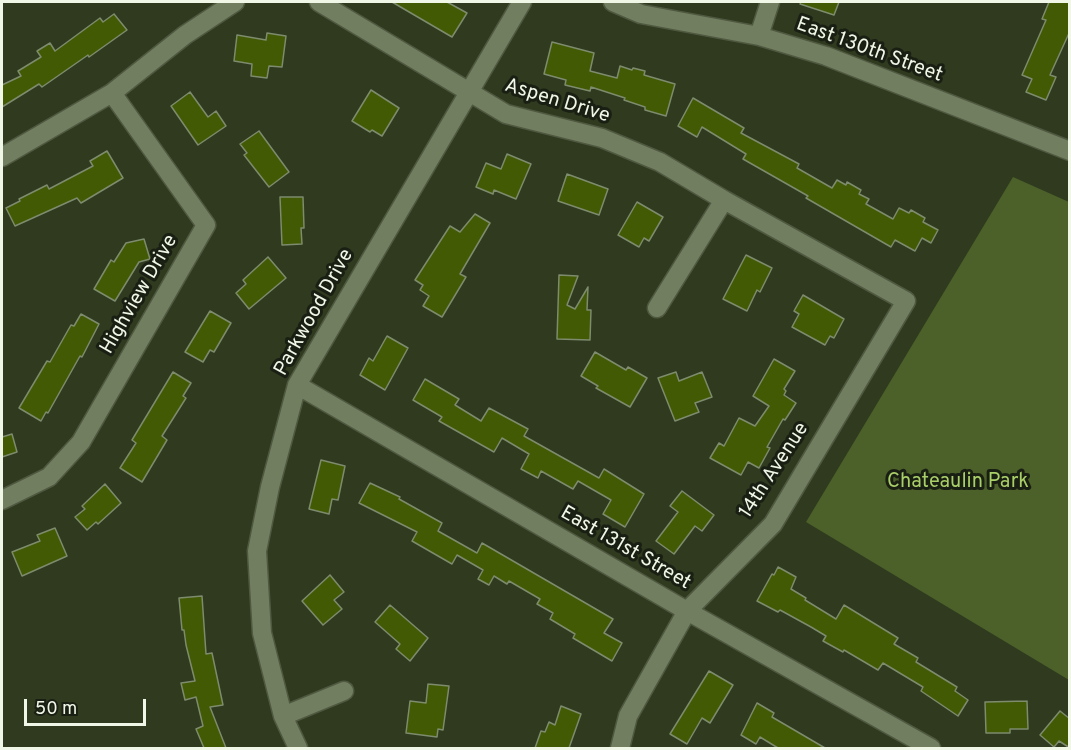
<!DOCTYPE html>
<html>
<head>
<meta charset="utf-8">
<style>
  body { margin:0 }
  #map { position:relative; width:1071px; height:750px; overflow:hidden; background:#2f3a1f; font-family:Overpass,sans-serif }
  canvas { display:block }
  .frame { position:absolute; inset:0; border:3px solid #f0f7e7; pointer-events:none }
  .scale { position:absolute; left:24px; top:699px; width:122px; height:27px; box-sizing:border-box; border:3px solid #f0f7e7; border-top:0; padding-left:8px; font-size:18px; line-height:21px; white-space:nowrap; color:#f0f7e7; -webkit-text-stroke:4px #1a1f13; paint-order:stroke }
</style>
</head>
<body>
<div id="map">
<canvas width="1071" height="750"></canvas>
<div class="frame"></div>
<div class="scale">50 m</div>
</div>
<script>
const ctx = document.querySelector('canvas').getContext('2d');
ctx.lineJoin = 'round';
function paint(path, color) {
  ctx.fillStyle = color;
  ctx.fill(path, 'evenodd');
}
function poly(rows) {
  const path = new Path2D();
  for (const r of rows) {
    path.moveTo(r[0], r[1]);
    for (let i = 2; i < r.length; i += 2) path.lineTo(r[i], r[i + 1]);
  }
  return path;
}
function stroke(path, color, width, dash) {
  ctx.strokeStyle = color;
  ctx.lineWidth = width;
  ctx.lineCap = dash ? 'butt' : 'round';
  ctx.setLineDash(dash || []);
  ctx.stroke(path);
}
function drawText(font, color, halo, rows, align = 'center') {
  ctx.font = font + ' Overpass,sans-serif';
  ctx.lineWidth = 6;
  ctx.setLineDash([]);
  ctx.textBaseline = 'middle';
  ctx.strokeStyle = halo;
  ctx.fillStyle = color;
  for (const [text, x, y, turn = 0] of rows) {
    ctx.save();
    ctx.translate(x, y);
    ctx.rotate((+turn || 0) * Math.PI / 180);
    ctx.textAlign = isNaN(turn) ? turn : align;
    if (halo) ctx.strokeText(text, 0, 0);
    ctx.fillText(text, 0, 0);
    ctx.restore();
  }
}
const green = poly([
  [1013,177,1069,202,1069,680,806,522]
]);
const building = poly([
  [392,2,447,2,467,13,452,37,392,2],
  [801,2,839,2,834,15,800,4,801,2],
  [1049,2,1070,2,1070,31,1050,75,1056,77,1046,100,1026,92,1032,79,1022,75,1046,20,1042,19,1049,2],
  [114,14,127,30,89,57,88,55,42,87,39,84,2,107,2,85,21,76,18,71,41,57,37,51,50,43,55,51,100,18,103,22,114,14],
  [267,33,286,36,282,67,269,66,267,78,251,76,252,64,234,61,237,35,266,40,267,33],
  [552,42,594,53,590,71,617,78,620,66,632,70,633,68,645,71,644,75,675,84,666,116,645,110,645,107,624,100,625,98,591,87,590,91,565,85,566,80,544,74,552,42],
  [371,90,399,108,382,136,372,130,370,132,352,121,371,90],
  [190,92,208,117,216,111,226,126,198,145,171,106,190,92],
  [693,98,744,128,741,133,799,164,797,168,832,188,837,180,846,185,847,182,861,190,859,194,869,199,866,204,893,219,899,208,909,213,911,210,925,218,923,222,938,230,931,243,922,238,915,251,895,240,891,247,806,198,808,196,743,159,746,154,702,127,697,137,678,126,693,98],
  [259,131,289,172,269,187,244,155,247,153,240,144,259,131],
  [107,151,123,178,81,203,77,198,15,226,6,208,20,201,19,199,47,185,49,189,93,166,90,161,107,151],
  [507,154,531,164,516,199,494,190,493,194,476,187,486,163,501,169,507,154],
  [567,174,608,189,599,215,558,201,567,174],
  [280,197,303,197,304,228,301,228,302,244,282,245,280,197],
  [637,202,663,217,649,241,644,238,639,247,618,235,637,202],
  [475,214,490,223,460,274,466,277,442,317,423,306,429,296,420,290,423,285,415,280,450,226,460,232,475,214],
  [144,239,150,259,139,262,115,301,94,289,111,260,114,262,126,243,144,239],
  [746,255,772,268,760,292,757,290,747,311,723,299,746,255],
  [268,257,286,278,249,309,236,293,246,284,243,280,268,257],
  [559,275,578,276,567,305,575,309,588,287,587,310,591,310,590,340,557,339,559,275],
  [803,295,844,319,834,338,830,336,825,345,792,327,799,314,794,311,803,295],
  [210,311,231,323,214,352,210,350,203,362,185,352,210,311],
  [81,314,99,324,82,357,80,356,48,413,46,412,41,421,19,408,47,361,50,362,71,325,74,326,81,314],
  [387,336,408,348,385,390,360,375,369,358,373,361,387,336],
  [595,352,626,370,628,367,647,378,630,407,596,388,598,386,581,376,595,352],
  [774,359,795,371,784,389,786,391,784,395,796,403,785,420,783,419,767,447,770,448,759,468,748,462,741,475,710,458,719,443,724,446,739,418,755,426,769,406,753,396,774,359],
  [173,372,191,383,183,396,186,398,162,436,167,440,142,482,120,468,136,443,132,440,173,372],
  [676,372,679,381,702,372,712,397,695,403,699,412,675,421,658,378,676,372],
  [425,379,459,399,455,405,481,421,489,408,528,429,524,436,599,478,604,469,644,494,625,527,603,514,611,500,578,481,573,489,541,471,538,478,521,469,529,454,502,438,494,452,439,421,442,417,413,400,425,379],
  [12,434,17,452,2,457,2,437,12,434],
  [321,460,345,466,338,500,332,499,329,514,309,509,321,460],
  [370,483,400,497,399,499,442,523,438,531,477,553,482,543,613,619,604,633,622,643,612,661,573,638,575,634,550,619,553,613,537,604,540,599,509,581,507,584,494,576,489,585,478,579,483,570,457,555,452,564,412,541,417,532,359,503,370,483],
  [105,484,121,503,98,524,96,522,87,530,75,517,85,509,82,506,105,484],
  [682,491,714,515,702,531,695,526,674,554,656,541,678,512,670,506,682,491],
  [55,528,67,556,22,576,12,552,40,541,37,535,55,528],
  [778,567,796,577,791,589,806,598,805,600,836,619,844,605,898,638,894,644,918,658,916,662,957,687,955,691,968,700,958,716,921,691,923,687,883,663,878,670,844,650,843,652,823,641,826,636,811,627,780,610,778,612,757,601,772,574,774,575,778,567],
  [330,575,344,592,334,600,342,609,323,625,302,601,330,575],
  [202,596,206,654,212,653,223,705,210,707,226,748,204,748,196,729,203,726,196,697,185,700,181,683,195,681,186,645,184,630,182,630,179,598,202,596],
  [390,605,428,638,410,661,396,649,400,644,375,622,390,605],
  [709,671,733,685,710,723,702,718,687,744,670,734,709,671],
  [428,684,449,686,443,730,438,729,437,737,406,733,410,701,426,703,428,684],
  [1027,701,1028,729,1010,729,1010,733,986,733,985,702,1027,701],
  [757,703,774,713,772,717,825,748,778,748,760,737,756,744,741,735,757,703],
  [561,706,581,714,569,748,535,748,541,731,545,732,549,722,555,725,561,706],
  [1060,711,1070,719,1070,748,1059,741,1054,747,1040,735,1060,711]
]);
const minor = poly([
  [319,2,506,114,602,138,660,162,724,200,906,301,773,524,687,611,628,716,620,748],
  [613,2,641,14,759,36,826,56,1070,151],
  [759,36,770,2],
  [2,157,112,93,185,35,235,2],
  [657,308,724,200],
  [297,385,687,611,931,748],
  [2,500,49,477,81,442,206,225,112,93],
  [283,716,344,691],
  [298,748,283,716,262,633,257,551,270,487,297,385,522,2]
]);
const streetNames = [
  ["East 130th Street",869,51,20],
  ["Aspen Drive",557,102,17],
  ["Highview Drive",140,295,-60],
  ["Parkwood Drive",315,313,-61],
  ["14th Avenue",775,471,-57],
  ["East 131st Street",625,549,30]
];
const parkNames = [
  ["Chateaulin Park",958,483]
];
paint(green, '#4c6029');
paint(building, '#425a04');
stroke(building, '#7e8b6d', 1.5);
stroke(minor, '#4f5940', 21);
stroke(minor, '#727e60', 18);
drawText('20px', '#f0f7e7', '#1a1f13', streetNames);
drawText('20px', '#a9cf68', '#1a1f13', parkNames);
</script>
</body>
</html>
